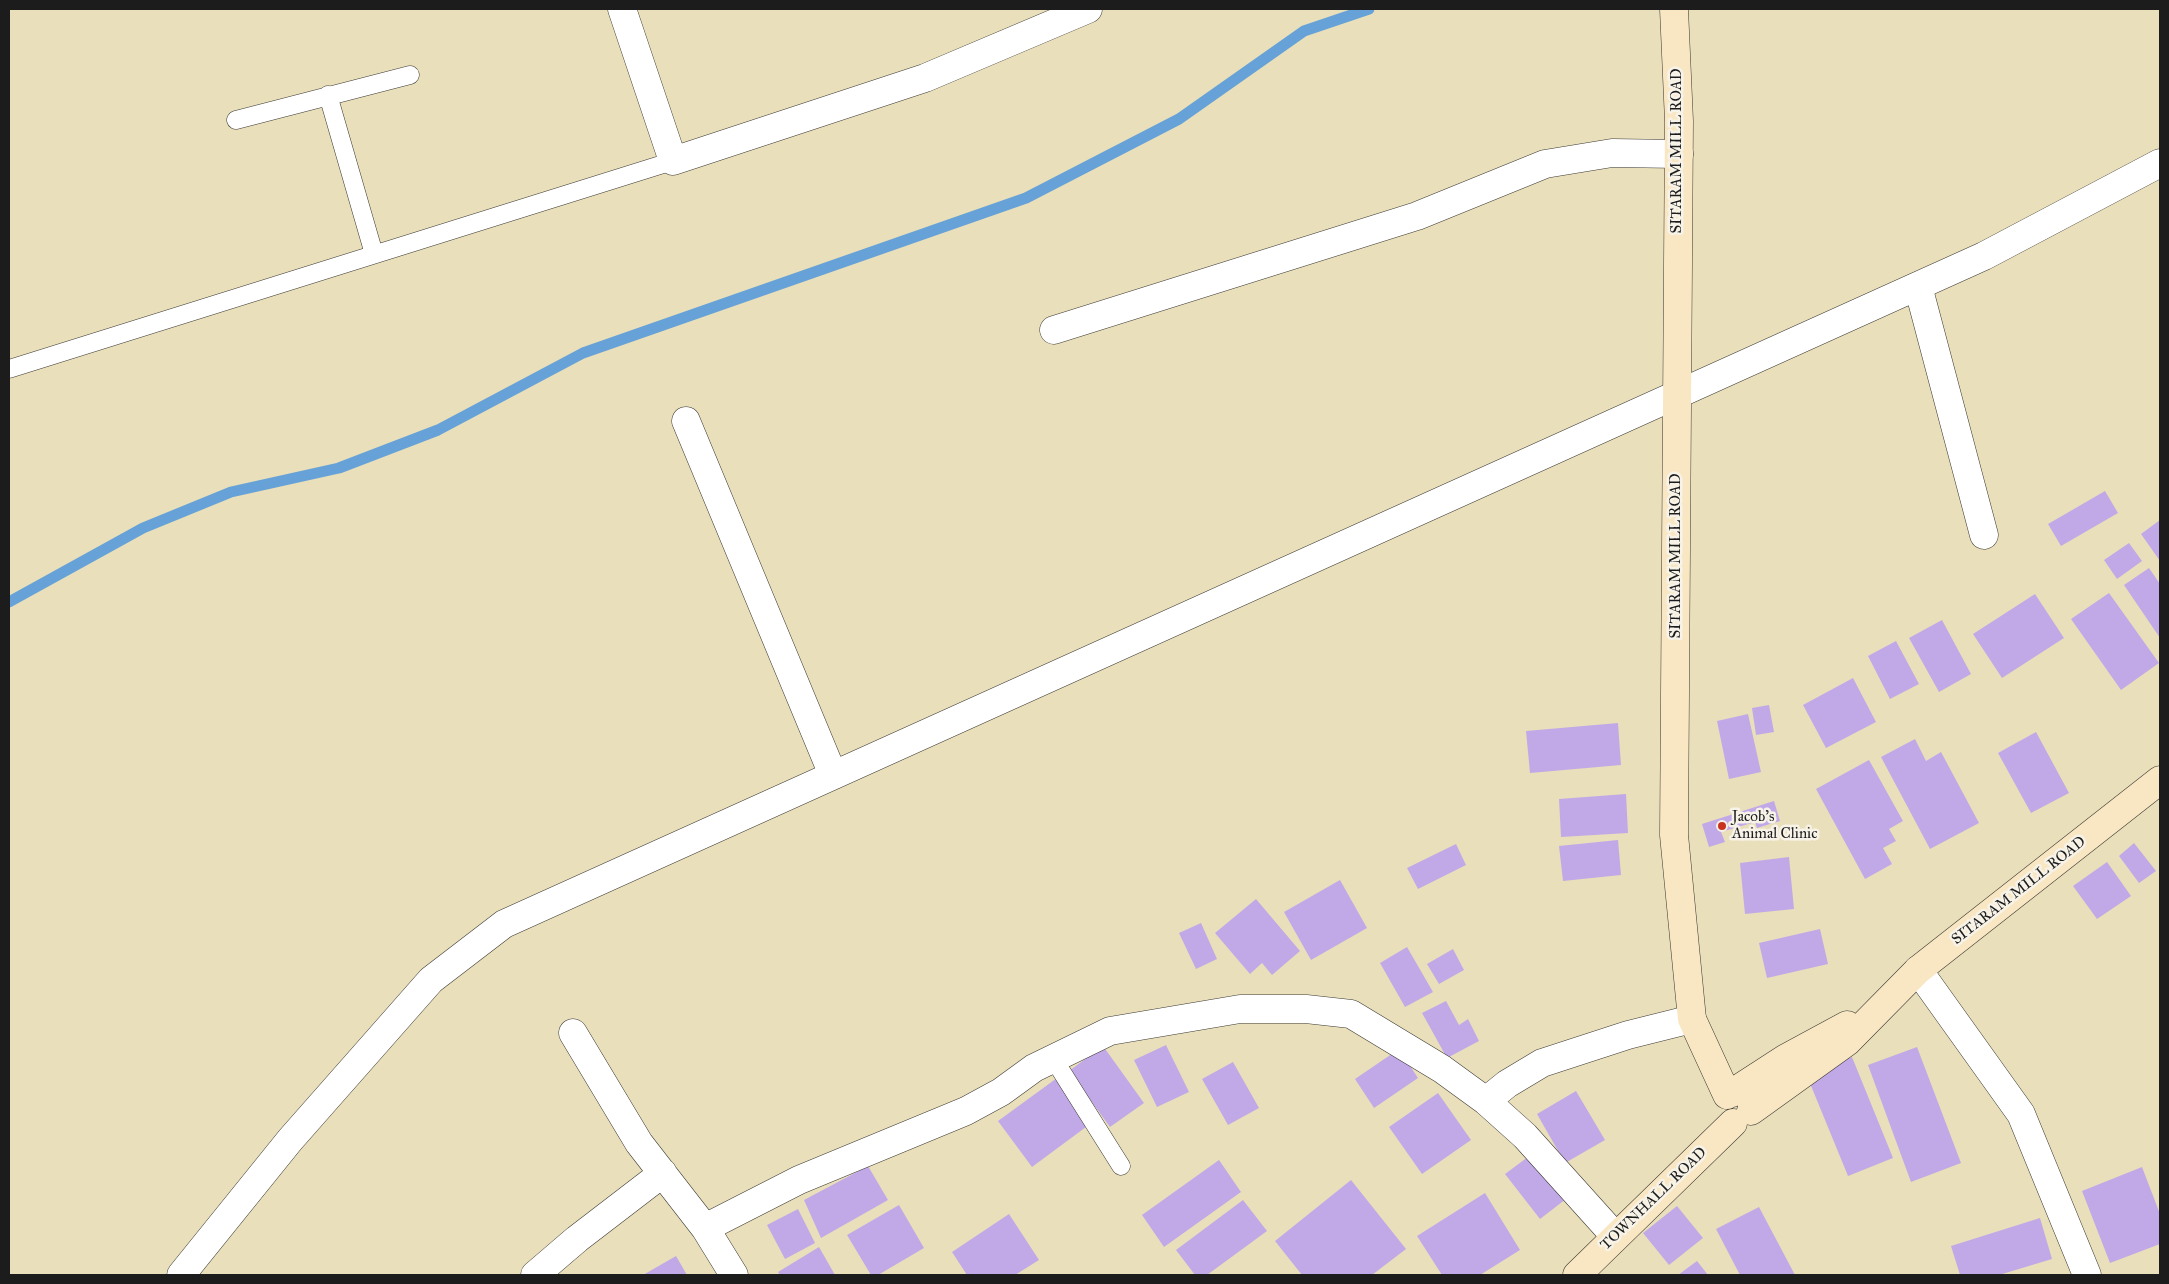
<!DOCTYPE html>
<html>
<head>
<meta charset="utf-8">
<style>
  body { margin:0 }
  #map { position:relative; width:2169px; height:1284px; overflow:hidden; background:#e9dfba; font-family:"IM FELL Great Primer",serif }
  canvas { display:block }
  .frame { position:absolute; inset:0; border:10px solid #1c1c1c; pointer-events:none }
</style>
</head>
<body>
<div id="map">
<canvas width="2169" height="1284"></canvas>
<div class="frame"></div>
</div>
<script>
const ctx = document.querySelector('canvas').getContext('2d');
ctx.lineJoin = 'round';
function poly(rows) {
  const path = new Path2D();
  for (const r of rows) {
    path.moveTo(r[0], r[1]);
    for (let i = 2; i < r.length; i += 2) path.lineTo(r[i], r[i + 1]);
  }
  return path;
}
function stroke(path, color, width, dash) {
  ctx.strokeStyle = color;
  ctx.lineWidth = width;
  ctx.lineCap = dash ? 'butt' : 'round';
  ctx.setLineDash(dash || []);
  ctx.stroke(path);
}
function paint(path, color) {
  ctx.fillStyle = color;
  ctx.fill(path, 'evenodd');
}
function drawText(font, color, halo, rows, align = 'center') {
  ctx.font = font + ' "IM FELL Great Primer",serif';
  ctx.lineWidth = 5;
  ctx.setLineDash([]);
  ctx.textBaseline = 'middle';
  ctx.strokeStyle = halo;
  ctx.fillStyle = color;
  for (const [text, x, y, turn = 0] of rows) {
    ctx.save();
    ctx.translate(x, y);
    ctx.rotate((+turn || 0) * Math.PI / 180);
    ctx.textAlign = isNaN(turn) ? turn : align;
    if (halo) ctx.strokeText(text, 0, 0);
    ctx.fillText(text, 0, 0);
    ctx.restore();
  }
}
const stream = poly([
  [9,602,143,528,231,492,339,468,438,430,583,353,1026,198,1179,119,1304,31,1369,9]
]);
const building = poly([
  [2105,491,2118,513,2061,546,2048,524],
  [2160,520,2160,561,2141,534],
  [2129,543,2142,561,2117,579,2104,560],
  [2149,568,2160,584,2160,638,2124,585],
  [2109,593,2159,663,2121,690,2071,619],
  [2035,594,2064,638,2002,678,1973,634],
  [1942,620,1971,674,1939,692,1909,638],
  [1896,641,1919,684,1890,699,1868,656],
  [1853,678,1876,722,1826,748,1803,705],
  [1769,705,1774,732,1756,735,1752,708],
  [1748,714,1761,772,1729,779,1717,721],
  [1618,723,1621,765,1530,773,1526,731],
  [2036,732,2069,793,2031,813,1998,753],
  [1915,739,1926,761,1941,752,1979,823,1930,849,1881,757],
  [1869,760,1903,821,1889,829,1896,841,1883,848,1892,864,1865,879,1816,789],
  [1626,794,1628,833,1561,837,1559,799],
  [1774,801,1780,821,1757,828,1755,822,1721,832,1725,842,1709,847,1702,824],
  [1618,840,1621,875,1563,881,1559,846],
  [2134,843,2156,871,2139,883,2119,856],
  [1456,844,1466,865,1418,889,1407,868],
  [1789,857,1794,909,1745,914,1740,863],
  [2107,862,2131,896,2097,919,2073,886],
  [1340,880,1367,928,1311,960,1284,912],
  [1256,899,1300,951,1272,975,1262,963,1250,974,1215,933],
  [1201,923,1217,959,1196,969,1179,933],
  [1820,929,1828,964,1767,978,1759,943],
  [1407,947,1433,992,1405,1007,1380,963],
  [1453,949,1464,970,1439,984,1427,964],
  [1446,1001,1459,1025,1468,1019,1479,1041,1447,1058,1422,1013],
  [1166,1045,1189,1092,1157,1107,1134,1060],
  [1103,1046,1144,1103,1110,1127,1069,1071],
  [1917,1047,1961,1163,1911,1182,1868,1065],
  [1399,1049,1418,1078,1374,1108,1355,1079],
  [1852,1057,1893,1158,1848,1176,1807,1076],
  [1233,1062,1259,1108,1228,1125,1202,1079],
  [1057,1078,1086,1127,1032,1167,998,1121],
  [1576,1091,1605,1140,1565,1163,1537,1114],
  [1438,1093,1471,1140,1422,1174,1389,1127],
  [1532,1154,1566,1199,1540,1219,1505,1174],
  [1219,1160,1241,1192,1164,1247,1142,1215],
  [868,1166,888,1200,821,1238,804,1200],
  [2142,1167,2160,1214,2160,1244,2110,1263,2082,1191],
  [1351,1180,1406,1249,1372,1275,1302,1275,1275,1241],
  [1485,1193,1520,1250,1480,1275,1442,1275,1417,1236],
  [1243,1200,1267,1231,1207,1275,1195,1275,1176,1250],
  [899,1205,924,1248,878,1275,871,1275,847,1235],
  [1677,1206,1703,1238,1669,1265,1643,1233],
  [1759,1207,1795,1275,1740,1275,1716,1229],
  [798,1209,815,1243,785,1259,767,1225],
  [1009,1214,1039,1260,1015,1275,967,1275,952,1252],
  [2040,1218,2052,1259,1999,1275,1960,1275,1951,1246],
  [819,1247,835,1275,780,1275,778,1272],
  [676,1256,687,1275,643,1275],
  [1697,1261,1708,1275,1678,1275]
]);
const lane = poly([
  [328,95,374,254],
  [236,120,410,75],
  [9,369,673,161],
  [1053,1058,1121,1166]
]);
const street = poly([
  [622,9,673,161,925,78,1088,9],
  [1918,286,1984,535],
  [1054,330,1417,216,1545,164,1612,153,1679,154],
  [686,421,833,775],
  [1918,970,2021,1114,2087,1275],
  [573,1033,639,1143,705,1228,734,1275],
  [1486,1101,1507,1084,1542,1063,1628,1035,1692,1019],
  [705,1228,799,1180,966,1111,1001,1092,1034,1068,1110,1031,1240,1009,1306,1009,1351,1014,1442,1069,1486,1101,1525,1136,1615,1236],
  [181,1275,290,1140,431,980,504,924,1984,256,2160,163],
  [535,1275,577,1239,663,1173]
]);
const secondary = poly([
  [1674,9,1679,121,1674,835,1692,1019,1727,1095],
  [1732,1093,1786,1058,1847,1025],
  [1751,1111,1847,1042,1918,970,2160,780],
  [1577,1275,1733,1123]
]);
const markers = [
  [1722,826,5,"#c8321e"]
];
const streetNames = [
  ["SITARAM MILL ROAD",1677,151,-90],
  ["SITARAM MILL ROAD",1676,556,-90],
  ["SITARAM MILL ROAD",2019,891,-38],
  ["TOWNHALL ROAD",1654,1199,-44]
];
const poiNames = [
  ["Jacob's",1732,817],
  ["Animal Clinic",1732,834]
];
stroke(stream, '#66a2d7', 11);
paint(building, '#c1a9e8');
stroke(lane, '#3b3934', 19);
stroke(street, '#3b3934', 29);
stroke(secondary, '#3b3934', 29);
stroke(lane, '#fff', 18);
stroke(street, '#fff', 28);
stroke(secondary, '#f9e7c3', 28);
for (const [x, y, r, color] of markers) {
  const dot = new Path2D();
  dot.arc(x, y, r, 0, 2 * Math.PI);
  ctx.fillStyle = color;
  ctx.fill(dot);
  stroke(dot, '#f7f3e8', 2);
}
drawText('15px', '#1c1c1c', '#f7f3e8', streetNames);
drawText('15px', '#1c1c1c', '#f7f3e8', poiNames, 'left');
</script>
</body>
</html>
